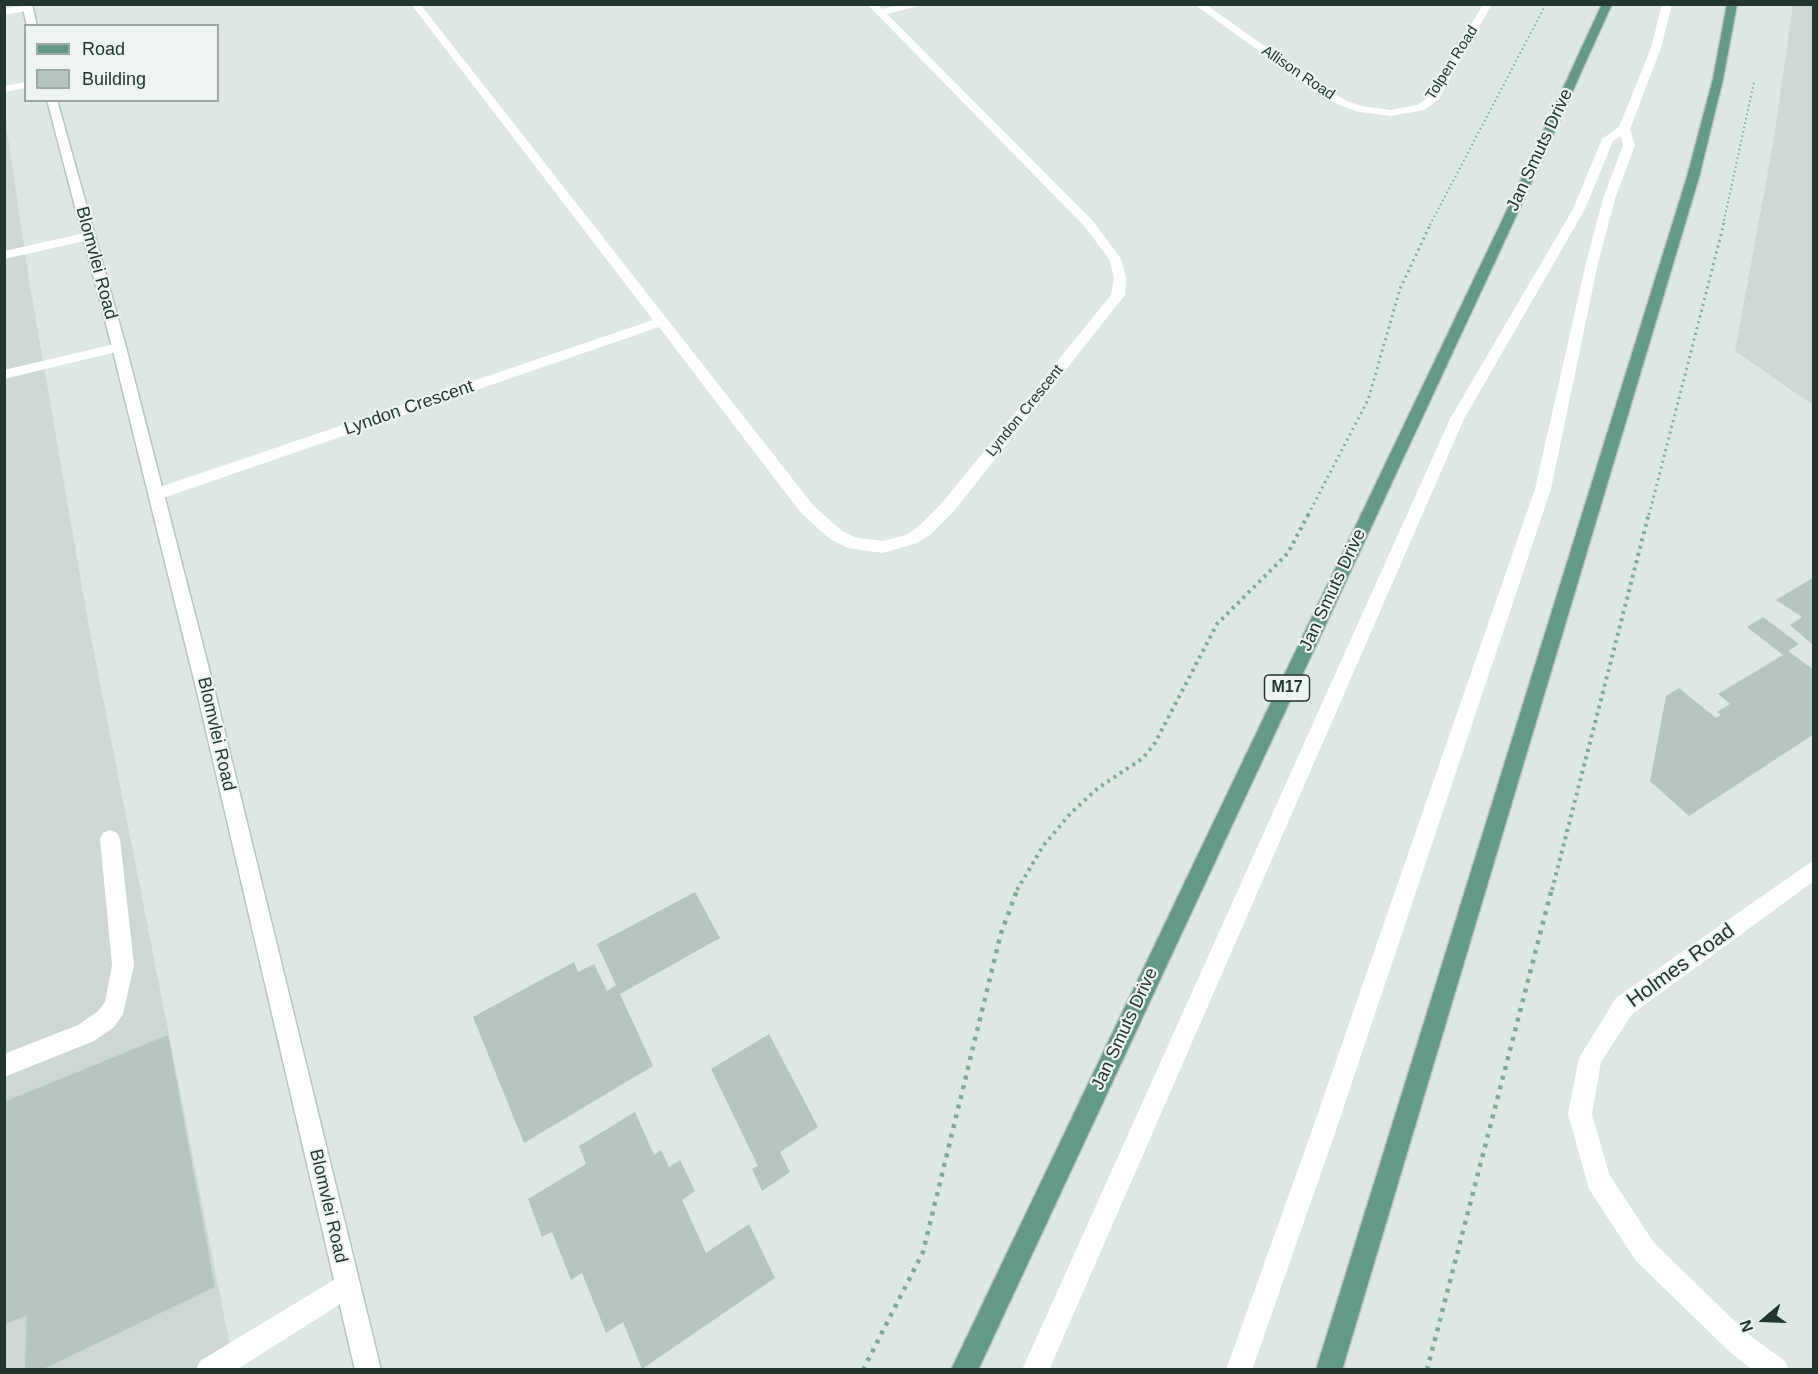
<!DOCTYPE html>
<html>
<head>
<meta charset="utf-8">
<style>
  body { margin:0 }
  #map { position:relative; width:1818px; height:1374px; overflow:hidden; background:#dee8e2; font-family:Arial,sans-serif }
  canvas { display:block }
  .frame { position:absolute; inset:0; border:6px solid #21362e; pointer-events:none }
  .legend { position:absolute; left:24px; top:24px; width:195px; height:78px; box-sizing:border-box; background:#eef5f0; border:2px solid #9ca9a2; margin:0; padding:8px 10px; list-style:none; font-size:18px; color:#21362e }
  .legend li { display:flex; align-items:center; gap:12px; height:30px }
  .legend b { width:30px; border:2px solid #9ca9a2 }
  .north { position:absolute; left:1734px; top:1290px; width:60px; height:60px; -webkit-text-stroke:4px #eef5f0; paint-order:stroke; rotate:251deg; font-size:16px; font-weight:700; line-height:24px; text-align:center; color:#21362e }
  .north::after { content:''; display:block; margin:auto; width:21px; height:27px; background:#21362e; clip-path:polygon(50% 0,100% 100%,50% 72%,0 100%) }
</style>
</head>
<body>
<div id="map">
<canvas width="1818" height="1374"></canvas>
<div class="frame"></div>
<ul class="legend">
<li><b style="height:8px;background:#659a86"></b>Road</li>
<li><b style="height:16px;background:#b6c5be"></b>Building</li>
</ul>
<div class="north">N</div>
</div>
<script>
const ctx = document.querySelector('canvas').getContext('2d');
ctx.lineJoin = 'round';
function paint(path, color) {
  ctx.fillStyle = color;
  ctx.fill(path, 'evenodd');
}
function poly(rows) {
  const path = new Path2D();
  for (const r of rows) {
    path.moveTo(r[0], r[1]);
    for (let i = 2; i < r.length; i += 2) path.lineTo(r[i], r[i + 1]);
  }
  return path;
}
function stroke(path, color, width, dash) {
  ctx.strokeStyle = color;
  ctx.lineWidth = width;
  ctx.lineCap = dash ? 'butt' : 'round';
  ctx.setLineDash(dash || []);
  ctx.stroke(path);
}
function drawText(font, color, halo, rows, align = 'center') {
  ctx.font = font + ' Arial,sans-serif';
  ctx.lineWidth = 4.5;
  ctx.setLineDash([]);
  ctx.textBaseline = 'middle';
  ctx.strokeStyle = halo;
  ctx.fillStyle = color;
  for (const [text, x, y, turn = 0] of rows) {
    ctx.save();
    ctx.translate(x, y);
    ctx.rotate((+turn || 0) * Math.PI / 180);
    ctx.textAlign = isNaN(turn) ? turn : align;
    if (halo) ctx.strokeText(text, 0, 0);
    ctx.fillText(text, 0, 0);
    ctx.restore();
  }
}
const built = poly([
  [1793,5,1813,5,1813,405,1735,351,1773,144],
  [4,111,30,286,88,622,229,1341,240,1369,5,1369]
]);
const building = poly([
  [1814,577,1814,646,1790,625,1802,617,1776,600],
  [1763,617,1799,644,1788,651,1814,670,1814,734,1689,816,1650,781,1666,696,1679,688,1716,718,1721,715,1717,712,1730,704,1718,694,1783,655,1747,627],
  [695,892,720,938,620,994,653,1066,524,1143,473,1017,574,962,578,972,594,964,607,991,616,985,597,944],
  [769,1034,818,1127,780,1152,790,1172,762,1191,752,1169,758,1166,711,1069],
  [168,1035,215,1287,41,1370,25,1370,27,1315,4,1325,4,1102],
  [635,1112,654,1155,661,1150,669,1167,680,1160,695,1191,682,1200,706,1253,749,1224,775,1278,642,1369,623,1322,606,1333,582,1273,571,1280,552,1232,542,1237,528,1199,586,1164,579,1146]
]);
const pathFar3 = poly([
  [1430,225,1546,4],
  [1723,225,1754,82]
]);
const pathFar2 = poly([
  [1308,515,1368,400,1400,289,1431,223],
  [1649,515,1724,223]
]);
const pathFar1 = poly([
  [1017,890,1043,846,1071,813,1098,788,1143,758,1155,743,1217,624,1288,553,1309,513],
  [1552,890,1649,513]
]);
const path = poly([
  [863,1370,923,1252,1001,933,1018,888],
  [1427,1370,1552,888]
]);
const lane = poly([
  [1662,4,1672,4,1661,48,1630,129,1635,145,1615,199,1598,263,1551,489,1334,1136,1252,1370,1226,1370,1310,1136,1535,489,1586,263,1603,199,1623,145,1621,136,1613,141,1585,209,1464,419,1049,1370,1022,1370,1450,419,1573,209,1602,139,1619,127,1651,48,1662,4],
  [26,82,26,88,4,92,4,86,26,82],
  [89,232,95,236,93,239,4,259,4,251,89,232],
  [119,343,126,347,124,350,4,379,4,370,119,343],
  [110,830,117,833,120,839,134,965,123,1014,114,1027,94,1041,4,1077,4,1054,78,1025,98,1011,105,1002,112,965,100,839,103,833,110,830],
  [347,1272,356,1276,360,1285,356,1294,236,1370,196,1370,200,1361,347,1272]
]);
const street = poly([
  [411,4,420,4,813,505,842,531,857,538,883,541,906,535,918,527,942,503,1111,295,1114,277,1109,259,1085,227,867,4,877,4,882,9,905,4,925,4,887,14,1093,221,1121,259,1126,277,1125,295,954,511,930,535,917,543,883,553,848,548,830,539,801,513,659,327,163,498,151,498,149,494,151,490,653,320,411,4],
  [1194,4,1205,4,1324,88,1347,101,1361,106,1391,110,1417,105,1430,96,1483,4,1492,4,1438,100,1424,110,1391,116,1359,112,1339,105,1316,92,1194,4],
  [28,5,31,6,31,10,4,15,4,9,28,5],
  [1814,860,1814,881,1632,1014,1601,1062,1592,1114,1609,1174,1654,1243,1749,1335,1785,1361,1789,1370,1753,1370,1731,1353,1636,1261,1589,1189,1568,1114,1579,1058,1616,998,1814,860]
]);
const secondary = poly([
  [22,4,32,4,37,26,27,26,22,4],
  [47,100,57,100,126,347,215,692,381,1370,355,1370,197,692,112,347,47,100]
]);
const primary = poly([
  [1602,4,1612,4,1512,225,978,1370,951,1370,1500,225,1602,4],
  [1727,4,1737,4,1723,79,1699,177,1342,1370,1316,1370,1687,177,1713,79,1727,4]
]);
const farStreetnames = [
  ["Tolpen Road",1452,63,-58],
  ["Allison Road",1298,73,34],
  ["Lyndon Crescent",1025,411,-51]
];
const shields = [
  [1287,688,45]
];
const shieldNames = [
  ["M17",1287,688]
];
const streetNames = [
  ["Jan Smuts Drive",1540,150,-65],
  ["Blomvlei Road",96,263,75],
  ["Lyndon Crescent",409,408,-19],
  ["Jan Smuts Drive",1333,590,-65],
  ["Blomvlei Road",216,734,77],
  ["Jan Smuts Drive",1125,1029,-65],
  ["Blomvlei Road",328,1206,77]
];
const nearStreetnames = [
  ["Holmes Road",1681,966,-36]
];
paint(built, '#ccd8d1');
paint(building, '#b6c5be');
stroke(secondary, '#b2c7bd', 3);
stroke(primary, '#bcc3c0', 3);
stroke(pathFar3, '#80a997', 2, [1.5, 3]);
stroke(pathFar2, '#80a997', 3, [2, 4]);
stroke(pathFar1, '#80a997', 4, [3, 4.5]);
stroke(path, '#80a997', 4.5, [4, 6]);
paint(lane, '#fff');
paint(street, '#fff');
paint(secondary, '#fff');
paint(primary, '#659a86');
drawText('15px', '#21362e', '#eef5f0', farStreetnames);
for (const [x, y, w] of shields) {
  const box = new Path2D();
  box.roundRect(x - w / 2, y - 13, w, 26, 4.5);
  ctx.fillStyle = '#eef5f0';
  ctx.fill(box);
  stroke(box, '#21362e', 1.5);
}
drawText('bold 16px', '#21362e', null, shieldNames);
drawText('18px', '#21362e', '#eef5f0', streetNames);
drawText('21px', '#21362e', '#eef5f0', nearStreetnames);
</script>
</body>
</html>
